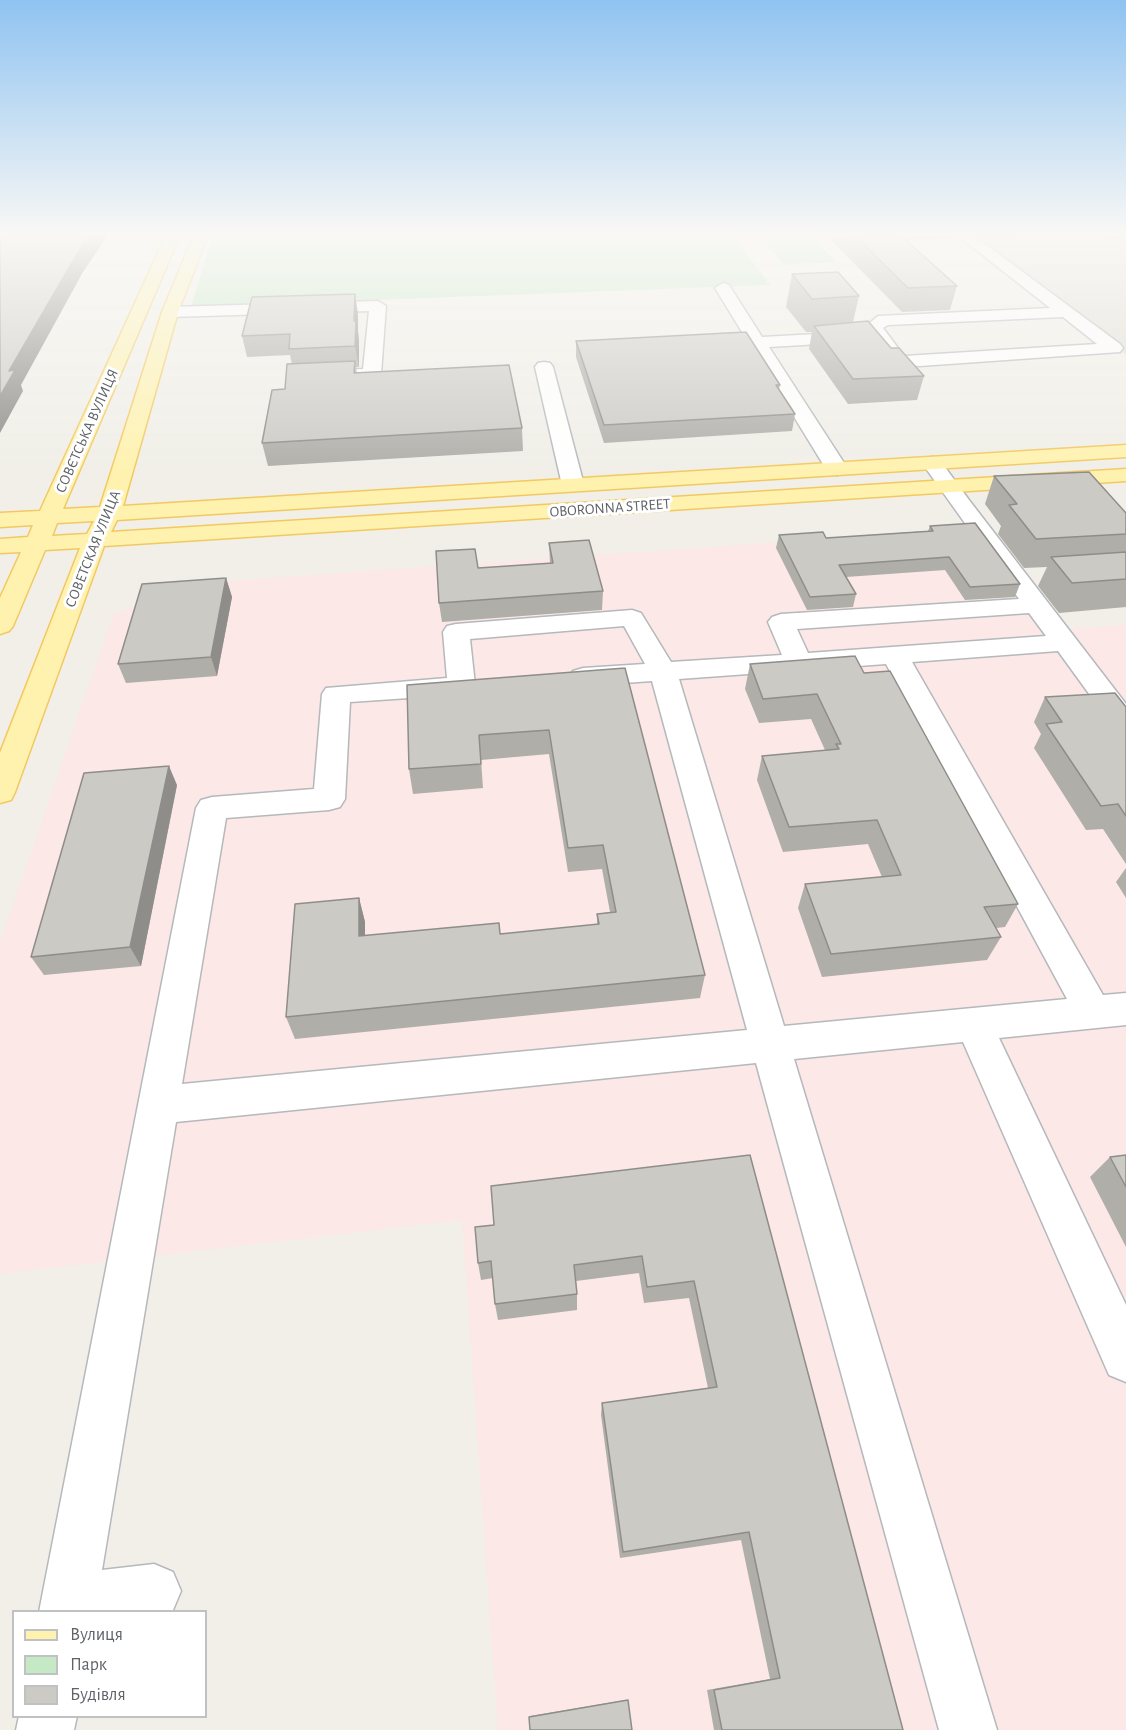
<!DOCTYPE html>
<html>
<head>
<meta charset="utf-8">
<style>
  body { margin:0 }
  #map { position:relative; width:1126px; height:1730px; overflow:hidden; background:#f1efe8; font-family:"Alegreya Sans",sans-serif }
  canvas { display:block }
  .legend { position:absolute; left:12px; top:1610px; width:195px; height:108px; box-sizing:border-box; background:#fff; border:2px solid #bfc1c3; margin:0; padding:8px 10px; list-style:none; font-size:18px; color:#5f6368 }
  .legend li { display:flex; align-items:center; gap:12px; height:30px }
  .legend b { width:30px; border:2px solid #bfc1c3 }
</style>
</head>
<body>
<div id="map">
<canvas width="1126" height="1730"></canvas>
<ul class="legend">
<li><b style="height:8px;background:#fff2af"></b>Вулиця</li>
<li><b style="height:16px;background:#c5e8c5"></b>Парк</li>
<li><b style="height:16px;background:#cccac5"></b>Будівля</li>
</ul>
</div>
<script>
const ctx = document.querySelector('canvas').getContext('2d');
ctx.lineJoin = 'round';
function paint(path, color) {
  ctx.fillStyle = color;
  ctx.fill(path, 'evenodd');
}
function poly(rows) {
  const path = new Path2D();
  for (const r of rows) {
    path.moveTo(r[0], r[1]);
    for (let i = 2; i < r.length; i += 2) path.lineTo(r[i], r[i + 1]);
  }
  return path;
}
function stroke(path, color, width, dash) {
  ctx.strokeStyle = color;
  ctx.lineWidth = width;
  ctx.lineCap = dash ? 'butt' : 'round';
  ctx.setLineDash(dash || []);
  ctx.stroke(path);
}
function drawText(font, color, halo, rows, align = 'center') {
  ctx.font = font + ' "Alegreya Sans",sans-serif';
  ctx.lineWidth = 6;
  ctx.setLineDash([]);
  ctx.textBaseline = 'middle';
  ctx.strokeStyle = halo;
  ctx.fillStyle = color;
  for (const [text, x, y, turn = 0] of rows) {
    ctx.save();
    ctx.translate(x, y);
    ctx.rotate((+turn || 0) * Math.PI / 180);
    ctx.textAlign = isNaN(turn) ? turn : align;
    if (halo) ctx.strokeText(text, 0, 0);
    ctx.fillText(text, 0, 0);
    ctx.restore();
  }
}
const education = poly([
  [973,235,1126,235,1126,355,1040,289]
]);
const medical = poly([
  [966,529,1019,602,1060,629,1126,625,1126,1730,498,1730,462,1220,0,1274,0,943,113,615,183,584]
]);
const green = poly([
  [213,235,733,235,770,285,191,307],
  [760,235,812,235,836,262,783,265]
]);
const minor = poly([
  [957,235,973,235,1120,344,1123,348,1120,352,920,366,893,365,865,327,878,316,1050,308,957,235],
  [1063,317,1097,344,904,356,883,328,888,325,1063,317],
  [723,283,729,285,762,337,854,332,860,333,863,337,860,341,854,342,769,347,848,469,844,473,837,475,830,473,826,469,715,288,723,283],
  [378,301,386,306,381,374,378,378,372,379,329,382,323,380,320,376,323,372,329,370,363,369,369,311,170,317,162,312,170,307,378,301],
  [544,362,550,363,553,367,584,485,581,490,573,491,565,490,562,485,535,367,538,363,544,362],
  [932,457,939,459,969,500,1126,704,1126,733,1116,731,1058,651,912,662,1103,995,1126,993,1126,1025,999,1038,1126,1305,1126,1382,1109,1375,963,1042,794,1059,997,1730,939,1730,756,1063,176,1122,102,1570,154,1564,173,1572,181,1591,173,1610,171,1612,39,1612,196,808,201,800,212,797,314,789,322,694,326,688,447,678,443,632,447,626,456,624,632,610,641,613,671,662,782,655,768,622,772,617,781,614,1019,599,922,463,925,459,932,457],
  [1029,613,1046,636,808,653,797,629,1029,613],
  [624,626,645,664,583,668,573,671,569,677,573,683,583,686,652,681,747,1030,182,1084,226,818,329,810,340,807,345,799,350,702,453,695,471,691,475,685,470,639,624,626],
  [886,664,1067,999,784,1026,679,679,886,664],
  [19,1716,77,1716,74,1730,16,1730,19,1716]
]);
const major = poly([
  [166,235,180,235,63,509,100,507,162,312,194,235,208,235,178,312,123,506,1126,445,1126,457,117,520,111,532,1126,469,1126,481,104,546,15,792,11,800,0,803,0,753,80,548,45,550,13,626,9,631,0,634,0,598,21,552,0,553,0,539,28,537,33,525,0,527,0,513,40,511,166,235],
  [94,521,87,534,52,536,57,523,94,521]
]);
const wall = poly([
  [833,235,957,235,957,238,905,240,957,286,950,310,902,312,832,241],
  [979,235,1035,235,982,237],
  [1105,235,1126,235,1126,237,1108,238],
  [792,274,859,296,853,322,891,348,924,376,917,400,848,404,809,349,812,332,806,332,786,307],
  [358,314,358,331,359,341,359,367,356,367,357,373,522,428,523,451,268,466,262,443,285,389,292,364,290,355,247,357,242,336],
  [576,341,780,385,779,390,795,414,792,431,604,443,576,357],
  [994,476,1126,513,1126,607,1059,613,1038,586,1047,567,1024,568,998,534,1001,526,985,504],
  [930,526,1020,584,1015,597,965,600,945,570,846,577,856,594,853,607,807,610,776,548,779,535,826,538,928,531],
  [549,543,603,591,602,610,442,622,439,603,478,568,550,563],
  [226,578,232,597,217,676,126,683,118,664],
  [750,664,864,673,1018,904,1005,927,996,928,1001,937,987,960,822,977,798,908,805,884,882,877,868,844,783,852,757,780,762,756,825,750,811,719,759,723,745,689],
  [625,668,705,975,700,998,295,1039,286,1017,359,898,365,922,365,935,500,934,597,925,597,914,610,912,602,869,568,872,549,754,481,760,483,788,413,794,409,769,407,685],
  [1045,697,1126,707,1126,864,1103,829,1086,830,1034,748,1041,734,1034,722],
  [177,785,141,966,44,975,31,957],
  [1126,868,1126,898,1116,882],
  [750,1155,903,1730,714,1730,707,1690,770,1679,741,1540,620,1558,601,1415,602,1403,708,1388,689,1298,644,1303,639,1273,576,1281,577,1294,577,1310,498,1320,495,1304,493,1278,481,1280,478,1263,494,1225],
  [1126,1155,1126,1247,1090,1177,1110,1157],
  [625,1700,628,1700,529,1717,530,1716]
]);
const shadedWall = poly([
  [90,235,108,235,83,272,21,385,23,391,0,433,0,396,9,371,77,254],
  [355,294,358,314,358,331,359,341,359,367,355,346,354,321],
  [226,578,232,597,217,676,211,657],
  [169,766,177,785,141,966,130,947],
  [359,898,365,922,365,959,359,936]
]);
const building = poly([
  [0,235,90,235,77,254,9,371,15,370,0,396,0,235],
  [854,235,900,235,957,286,908,288,854,235],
  [838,272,859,296,812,299,792,274,838,272],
  [355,294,354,321,356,321,355,346,289,349,290,334,242,336,252,297,355,294],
  [868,321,891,348,899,348,924,376,853,379,814,326,868,321],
  [746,332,780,385,776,385,795,414,604,425,576,341,746,332],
  [355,361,354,373,509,365,522,428,262,443,272,390,285,389,287,364,355,361],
  [1089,472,1126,513,1126,534,1036,539,1009,505,1017,504,994,476,1089,472],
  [975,523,1020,584,970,587,949,557,839,565,856,594,810,597,779,535,823,532,826,538,933,531,930,526,975,523],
  [589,540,603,591,439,603,436,551,475,549,478,568,553,563,549,543,589,540],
  [1126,552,1126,579,1072,583,1051,557,1126,552],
  [226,578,211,657,118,664,142,584,226,578],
  [855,656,864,673,890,671,1018,904,984,907,1001,937,831,954,805,884,901,875,877,820,789,827,762,756,839,749,836,744,841,744,817,694,763,699,750,664,855,656],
  [625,668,705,975,286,1017,295,904,359,898,359,936,499,923,500,934,599,924,597,914,616,912,603,845,568,848,549,730,479,735,481,764,409,769,407,685,625,668],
  [1115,693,1126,707,1126,816,1118,804,1101,806,1046,724,1062,722,1045,697,1115,693],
  [169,766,130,947,31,957,84,773,169,766],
  [750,1155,903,1730,722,1730,714,1690,780,1678,749,1532,623,1552,602,1403,717,1387,694,1281,647,1287,642,1256,574,1265,577,1294,495,1304,491,1261,478,1263,475,1227,494,1225,491,1186,750,1155],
  [1126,1155,1126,1187,1110,1157,1126,1155],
  [628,1700,632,1730,530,1730,529,1717,628,1700]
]);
const farStreetnames = [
  ["СОВЄТСЬКА ВУЛИЦЯ",87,431,-66],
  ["OBORONNA STREET",610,508,-4],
  ["СОВЕТСКАЯ УЛИЦА",93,549,-68]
];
paint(education, '#e1ded6');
paint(medical, '#fce8e6');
paint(green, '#c5e8c5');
stroke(minor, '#b5b8bc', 3);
stroke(major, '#f2c960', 3);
paint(minor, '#fff');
paint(major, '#fff2af');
paint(wall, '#afaea9');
paint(shadedWall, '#8f8d8a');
paint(building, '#cccac5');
stroke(building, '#8f8d8a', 1.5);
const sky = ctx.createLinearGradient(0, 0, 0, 477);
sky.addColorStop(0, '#8fc3f1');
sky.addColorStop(0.49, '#f9f8f5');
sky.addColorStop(1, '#f9f8f500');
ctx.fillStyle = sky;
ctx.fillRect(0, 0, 1126, 477);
drawText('15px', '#5f6368', '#fff', farStreetnames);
</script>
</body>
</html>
